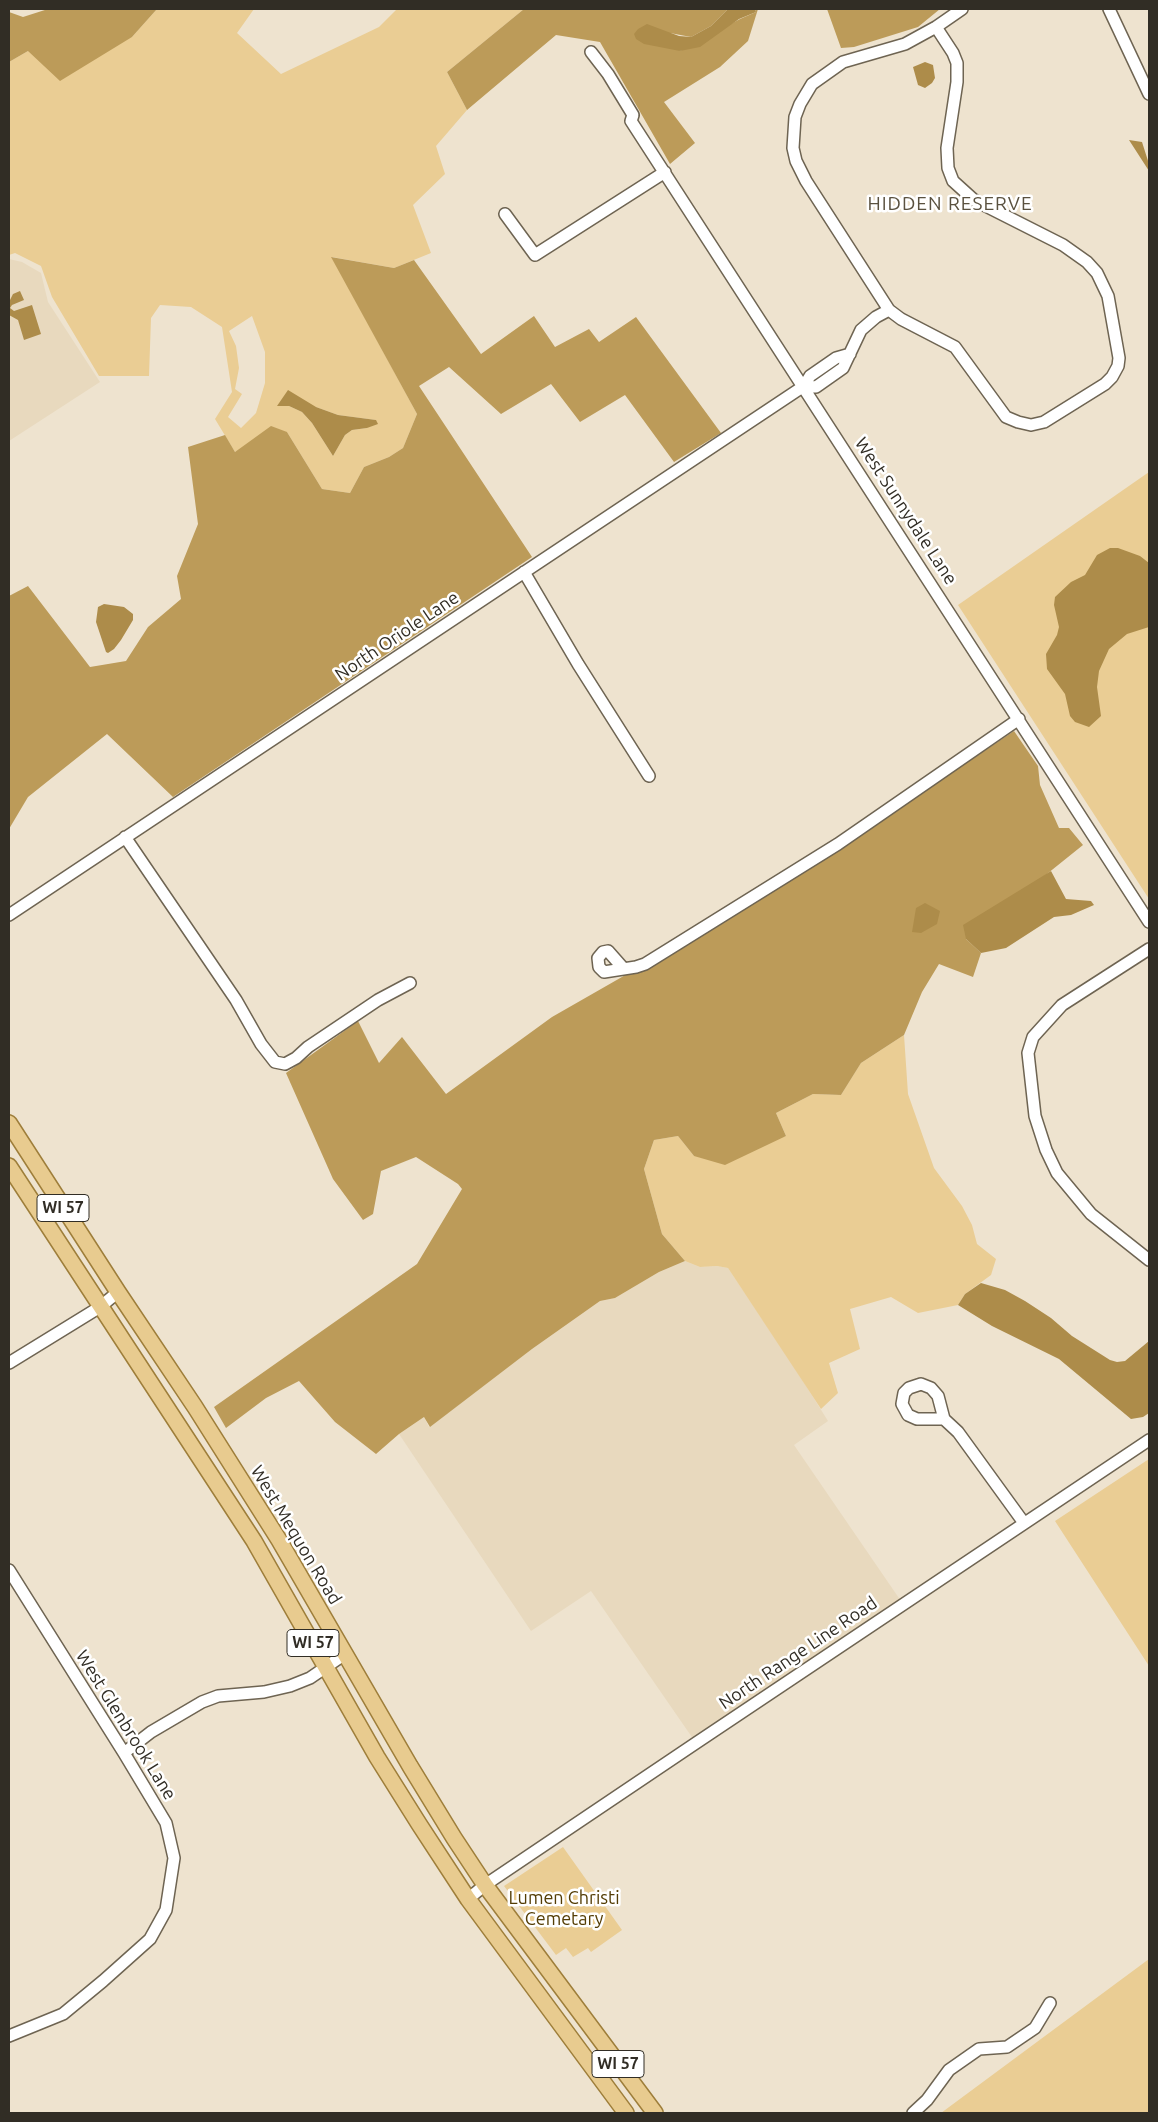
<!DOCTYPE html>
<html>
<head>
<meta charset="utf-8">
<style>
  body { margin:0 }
  #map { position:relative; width:1158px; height:2122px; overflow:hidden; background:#eee3cf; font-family:Ubuntu,sans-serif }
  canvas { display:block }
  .frame { position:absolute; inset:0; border:10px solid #312d25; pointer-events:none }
</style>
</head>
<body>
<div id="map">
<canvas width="1158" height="2122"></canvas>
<div class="frame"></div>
</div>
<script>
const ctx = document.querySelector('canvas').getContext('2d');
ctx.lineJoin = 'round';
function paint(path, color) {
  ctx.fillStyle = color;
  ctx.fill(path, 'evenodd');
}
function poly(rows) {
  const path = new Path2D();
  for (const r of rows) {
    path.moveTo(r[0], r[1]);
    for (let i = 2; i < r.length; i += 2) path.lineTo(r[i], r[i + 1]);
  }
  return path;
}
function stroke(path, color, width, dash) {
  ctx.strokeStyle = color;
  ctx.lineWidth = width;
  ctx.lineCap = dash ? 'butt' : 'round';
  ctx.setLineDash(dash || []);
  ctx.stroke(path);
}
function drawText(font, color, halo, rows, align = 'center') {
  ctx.font = font + ' Ubuntu,sans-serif';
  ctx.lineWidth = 5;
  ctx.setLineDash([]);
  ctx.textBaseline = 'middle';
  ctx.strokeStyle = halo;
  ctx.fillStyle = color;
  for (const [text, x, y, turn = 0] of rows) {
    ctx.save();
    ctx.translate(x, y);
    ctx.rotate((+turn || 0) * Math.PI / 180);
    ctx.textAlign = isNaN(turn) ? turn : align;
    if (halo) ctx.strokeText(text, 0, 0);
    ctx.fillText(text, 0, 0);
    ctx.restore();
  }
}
const built = poly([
  [9,259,22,262,41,273,48,302,100,382,9,441],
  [685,1261,700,1267,717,1266,728,1268,793,1365,828,1421,794,1445,903,1604,696,1743,591,1591,531,1631,399,1434,424,1417,429,1427,532,1349,600,1301,615,1298,659,1272]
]);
const green = poly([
  [157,9,254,9,237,33,281,74,379,27,397,9,524,9,447,72,467,110,436,146,445,174,413,205,431,253,394,268,332,257,417,414,403,448,389,457,364,467,350,493,322,489,287,432,235,452,215,419,232,392,222,327,191,307,160,305,151,318,149,376,99,376,52,297,41,266,15,253,9,255,9,62,28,51,132,37],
  [252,316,265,352,265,383,256,413,241,428,228,417,242,394,235,389,239,368,236,346,229,331],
  [289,406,316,407,338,415,376,420,367,428,352,430,345,435,333,456,312,423,302,412],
  [1149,472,1149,899,958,605],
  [904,1035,908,1094,934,1168,962,1206,972,1225,977,1244,996,1259,991,1275,965,1294,958,1305,918,1313,891,1297,850,1309,860,1349,829,1363,838,1393,821,1409,728,1268,717,1266,700,1267,685,1261,662,1234,644,1169,654,1140,678,1136,694,1156,786,1136,776,1113,813,1094,841,1095,861,1063],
  [1149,1459,1149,1666,1055,1521],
  [563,1847,622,1930,591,1952,588,1948,573,1957,566,1948,556,1955,504,1886],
  [1149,1959,1149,2113,941,2113]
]);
const forest = poly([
  [48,9,157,9,132,37,60,81,28,51,9,62,9,12,23,17],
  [524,9,728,9,711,26,691,37,670,33,680,51,740,19,756,12,755,9,758,9,748,41,720,67,664,102,695,143,670,164,600,42,556,35,467,110,447,72],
  [827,9,940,9,918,27,854,47,841,48],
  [331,257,394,268,414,260,481,354,534,316,555,347,589,329,599,342,636,317,721,433,674,462,625,395,580,422,551,384,501,414,449,367,419,386,532,557,173,797,107,734,28,797,9,829,9,596,28,586,90,667,126,661,148,627,181,599,177,576,198,524,188,447,225,435,235,452,271,426,287,432,322,489,350,493,364,467,389,457,403,448,417,414],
  [1014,731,1038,766,1040,785,1059,828,1069,828,1083,845,966,939,981,953,973,977,939,964,922,992,904,1035,861,1063,841,1095,813,1094,776,1113,786,1136,725,1165,694,1156,678,1136,654,1140,644,1169,662,1234,685,1261,659,1272,615,1298,600,1301,532,1349,430,1427,424,1417,399,1434,376,1454,335,1422,299,1381,266,1398,226,1428,214,1407,417,1264,462,1189,458,1184,416,1157,381,1171,373,1214,363,1220,333,1179,286,1073,358,1021,379,1063,402,1037,446,1094,552,1017,788,882]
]);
const water = poly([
  [728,9,755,9,756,12,739,19,700,47,680,51,644,44,636,39,634,34,638,29,647,24,679,36,691,37,711,26],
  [925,62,933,65,935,78,932,83,925,88,918,85,913,67],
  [1129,140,1142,142,1149,164,1149,171],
  [20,291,24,300,12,305,10,308,14,311,32,305,41,334,24,340,18,320,9,315,9,302,13,294],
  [288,390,316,407,338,415,376,420,378,424,367,428,352,430,345,435,333,456,312,423,302,412,289,406,277,406],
  [1110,548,1118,548,1140,556,1149,563,1149,627,1127,634,1109,649,1099,671,1097,687,1101,716,1089,727,1075,722,1070,716,1065,694,1047,669,1046,654,1057,635,1059,627,1054,605,1055,597,1071,582,1085,575,1097,555],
  [104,604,124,607,133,614,133,620,121,640,114,649,108,653,106,652,96,622,98,607],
  [1051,871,1066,899,1091,901,1094,905,1071,915,1054,917,1006,948,981,953,966,939,963,925],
  [925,903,940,911,937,924,921,933,912,932,916,908],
  [981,1283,1005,1290,1025,1301,1051,1318,1072,1336,1110,1360,1117,1362,1125,1361,1149,1341,1149,1413,1143,1417,1131,1419,1059,1359,992,1326,958,1305,965,1294]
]);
const minor = poly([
  [1109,9,1149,94],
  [936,27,953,53,957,63,957,82,947,148,948,168,953,181,974,200,1063,245,1087,262,1097,273,1108,296,1119,358,1118,366,1112,377,1105,384,1044,422,1031,425,1018,422,1006,417,955,347,901,319,889,310,806,181,796,161,793,148,795,117,800,104,812,84,843,62,905,44,936,27,962,9],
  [591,52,608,74,633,115,631,121,1149,922],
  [505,214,535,255,665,172],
  [804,386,816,387,843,368,861,330,876,317,889,310],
  [524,572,578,664,649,776],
  [125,837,236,1000,261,1044,275,1062,285,1064,296,1058,308,1047,378,1000,410,983],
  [9,915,804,386,810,376,836,358,850,354],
  [1149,949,1062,1005,1033,1037,1028,1053,1035,1116,1046,1150,1057,1173,1091,1214,1149,1260],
  [623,968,608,951,603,952,598,958,599,967,604,972,636,967,645,964,838,844,1019,719],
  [9,1363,100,1307,118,1292],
  [944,1419,917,1419,908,1415,902,1404,904,1393,909,1388,921,1384,931,1388,938,1396,944,1419,958,1432,1024,1523],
  [9,1570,124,1753,166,1823,174,1858,166,1910,150,1939,103,1981,63,2014,9,2036],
  [124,1753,151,1732,202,1702,218,1696,264,1692,290,1686,310,1678,345,1654],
  [468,1899,485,1885,696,1743,1149,1440],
  [913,2113,927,2100,949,2070,979,2049,1007,2047,1035,2028,1050,2003]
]);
const major = poly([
  [9,1123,118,1292,195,1407,279,1540,410,1766,454,1838,485,1885,655,2113],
  [9,1166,254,1541,377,1757,419,1824,468,1899,626,2113]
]);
const shields = [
  [63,1208,52],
  [313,1643,52],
  [618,2064,52]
];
const shieldNames = [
  ["WI 57",63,1208],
  ["WI 57",313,1643],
  ["WI 57",618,2064]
];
const streetNames = [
  ["West Sunnydale Lane",906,511,57],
  ["North Oriole Lane",397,636,-34],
  ["West Mequon Road",296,1535,59],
  ["North Range Line Road",798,1653,-34],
  ["West Glenbrook Lane",126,1725,58]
];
const parkNames = [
  ["Lumen Christi",564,1898],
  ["Cemetary",564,1919]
];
const neighbourhoodNames = [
  ["HIDDEN RESERVE",950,204]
];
paint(built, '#e8d9be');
paint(green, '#eacd94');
paint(forest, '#bc9b59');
paint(water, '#ad8c4a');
stroke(minor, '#6e6452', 14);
stroke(major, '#9e7e3a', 18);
stroke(minor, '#fff', 11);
stroke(major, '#e8cb8f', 15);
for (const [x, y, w] of shields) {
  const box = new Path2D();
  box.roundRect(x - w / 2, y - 13.5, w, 27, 4);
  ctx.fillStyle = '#fff';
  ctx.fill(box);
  stroke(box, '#312d25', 1);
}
drawText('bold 16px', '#312d25', null, shieldNames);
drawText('18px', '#312d25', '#fff', streetNames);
drawText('18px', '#543d05', '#fff', parkNames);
ctx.letterSpacing = '1px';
drawText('19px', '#5a513f', '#fff', neighbourhoodNames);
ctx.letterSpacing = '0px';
</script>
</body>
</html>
